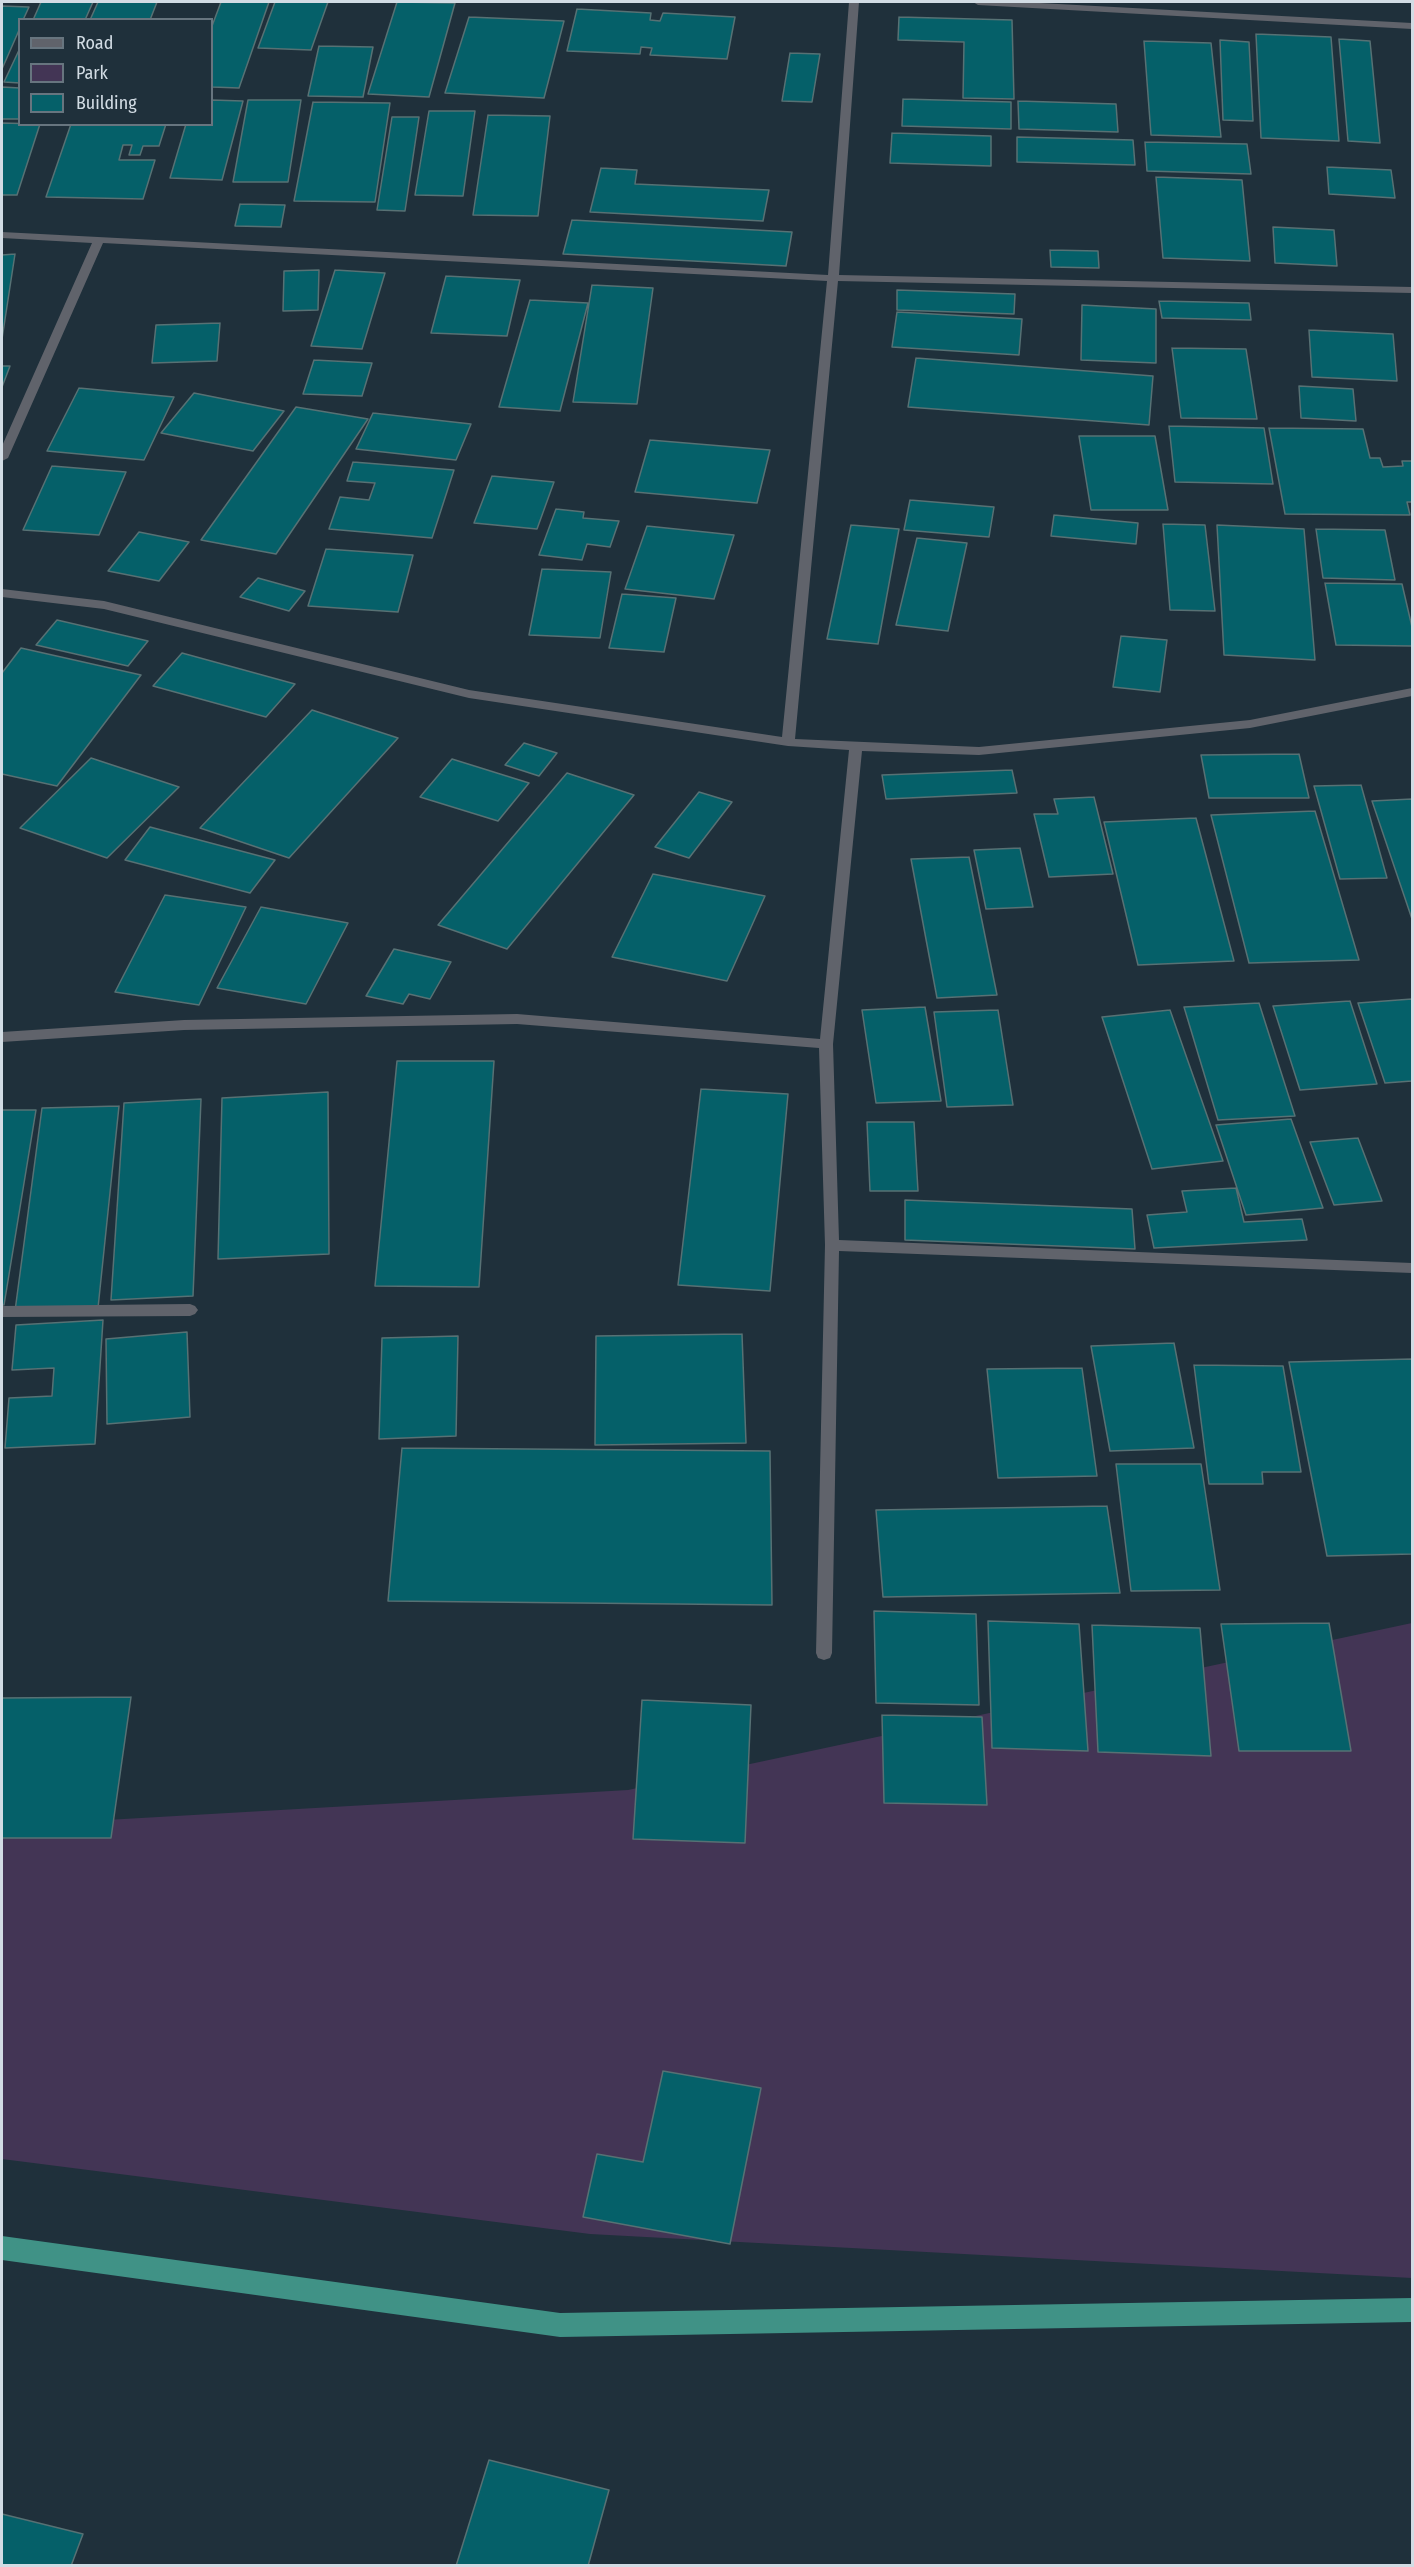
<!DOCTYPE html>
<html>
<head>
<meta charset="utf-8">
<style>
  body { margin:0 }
  #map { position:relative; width:1414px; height:2567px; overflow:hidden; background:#1f303b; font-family:"Fira Sans Condensed",sans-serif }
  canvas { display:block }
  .frame { position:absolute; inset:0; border:3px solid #d2dce4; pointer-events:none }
  .legend { position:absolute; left:18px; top:18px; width:195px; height:108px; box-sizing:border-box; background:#1f303b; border:2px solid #67757f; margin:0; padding:8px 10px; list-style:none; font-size:18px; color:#d2dce4 }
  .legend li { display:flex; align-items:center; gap:12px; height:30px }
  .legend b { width:30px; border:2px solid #67757f }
</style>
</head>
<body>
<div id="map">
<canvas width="1414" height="2567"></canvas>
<div class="frame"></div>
<ul class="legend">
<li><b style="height:8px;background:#60636b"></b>Road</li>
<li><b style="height:16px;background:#433555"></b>Park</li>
<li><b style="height:16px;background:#056069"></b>Building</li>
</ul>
</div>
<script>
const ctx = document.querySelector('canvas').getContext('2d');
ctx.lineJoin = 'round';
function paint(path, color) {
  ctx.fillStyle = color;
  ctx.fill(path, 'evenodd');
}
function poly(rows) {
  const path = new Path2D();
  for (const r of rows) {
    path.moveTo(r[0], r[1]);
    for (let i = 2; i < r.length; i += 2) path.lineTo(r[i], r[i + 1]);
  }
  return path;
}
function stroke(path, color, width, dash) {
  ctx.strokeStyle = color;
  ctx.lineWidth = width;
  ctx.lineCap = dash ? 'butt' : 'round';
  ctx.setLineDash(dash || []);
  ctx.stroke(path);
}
const green = poly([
  [1412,1623,1412,2278,590,2234,2,2159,2,1826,628,1790]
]);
const stream = poly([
  [2,2236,560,2313,1412,2298,1412,2322,560,2337,2,2260,2,2236]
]);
const building = poly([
  [41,2,93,2,85,20,33,20,41,2],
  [98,2,157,2,150,20,90,20,98,2],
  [221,2,269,2,239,88,212,87,212,26,221,2],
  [275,2,328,2,311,50,258,48,275,2],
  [397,2,455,3,429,97,368,94,397,2],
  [2,6,29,7,23,20,20,20,20,28,2,69,2,6],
  [577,9,651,13,650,20,660,21,663,13,735,17,727,59,650,55,652,48,641,47,640,54,567,51,577,9],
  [469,17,564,21,544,98,445,93,469,17],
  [899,17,1012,20,1014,99,963,98,964,42,898,40,899,17],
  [1256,34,1331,37,1339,141,1261,138,1256,34],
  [1339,39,1370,41,1380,143,1348,141,1339,39],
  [1220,40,1249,42,1253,121,1223,120,1220,40],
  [1144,41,1211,43,1221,137,1151,135,1144,41],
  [319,46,373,47,363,97,308,96,319,46],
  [20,48,20,83,4,82,20,48],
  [790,53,820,54,812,102,782,101,790,53],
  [2,87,20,88,20,119,2,119,2,87],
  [903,99,1011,102,1011,129,902,126,903,99],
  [212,100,243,101,222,180,170,178,186,124,212,124,212,100],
  [248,100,301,100,288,182,233,182,248,100],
  [1018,101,1116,104,1118,132,1019,129,1018,101],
  [313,102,390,103,375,202,294,201,313,102],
  [429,111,475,111,463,196,415,195,429,111],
  [488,115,550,116,538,216,473,215,488,115],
  [392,117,419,117,405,211,377,210,392,117],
  [2,123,40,124,17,195,2,195,2,123],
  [71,124,166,124,159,146,143,146,140,155,129,155,132,145,123,145,119,160,155,160,143,199,46,197,71,124],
  [892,133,991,136,991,166,890,163,892,133],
  [1017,137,1133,140,1135,165,1017,162,1017,137],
  [1145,142,1247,144,1251,174,1147,171,1145,142],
  [1327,167,1391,170,1395,198,1329,194,1327,167],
  [601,168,637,170,635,184,769,190,763,221,590,212,601,168],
  [1156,177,1242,180,1250,261,1163,258,1156,177],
  [240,204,285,205,281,227,235,226,240,204],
  [572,220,792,232,786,266,563,254,572,220],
  [1273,227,1334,230,1337,266,1275,263,1273,227],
  [1050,250,1098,251,1099,268,1051,267,1050,250],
  [15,254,2,339,2,255,15,254],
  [319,270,318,310,283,311,284,271,319,270],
  [335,270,385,273,362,349,311,346,335,270],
  [446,276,520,280,507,336,431,333,446,276],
  [592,285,653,288,637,404,573,402,592,285],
  [897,290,1015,294,1014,314,897,310,897,290],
  [530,300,588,303,560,411,499,407,530,300],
  [1159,301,1249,303,1251,320,1162,318,1159,301],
  [1082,305,1156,309,1156,363,1081,360,1082,305],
  [897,312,1022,319,1019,355,892,347,897,312],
  [220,323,217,361,152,363,156,325,220,323],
  [1309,330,1393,334,1397,381,1312,377,1309,330],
  [1172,348,1246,349,1257,419,1181,418,1172,348],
  [916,358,1153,376,1149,425,908,407,916,358],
  [314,360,372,363,362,396,303,394,314,360],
  [2,366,10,366,2,387,2,366],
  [1299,386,1353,389,1356,421,1301,418,1299,386],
  [79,388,174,397,144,460,47,451,79,388],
  [194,393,284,411,253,451,161,433,194,393],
  [296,407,368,419,276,554,201,540,296,407],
  [373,413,471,424,456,460,356,449,373,413],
  [1169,426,1264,428,1273,484,1175,482,1169,426],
  [1269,428,1363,429,1370,458,1380,458,1383,467,1403,466,1402,461,1412,461,1412,502,1407,502,1410,515,1285,514,1269,428],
  [1079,436,1155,436,1168,510,1091,510,1079,436],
  [650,440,770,450,757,503,635,492,650,440],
  [353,462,454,470,432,538,329,529,340,497,369,500,375,483,347,481,353,462],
  [52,466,126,472,99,535,23,530,52,466],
  [492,476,554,482,537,529,474,523,492,476],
  [910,500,994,507,989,537,904,530,910,500],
  [556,509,584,512,583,518,619,521,610,547,587,544,582,560,539,555,556,509],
  [1054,515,1138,523,1136,544,1051,536,1054,515],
  [1163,524,1205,525,1215,611,1170,610,1163,524],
  [851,525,899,529,878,644,827,639,851,525],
  [1217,525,1304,529,1315,660,1224,655,1217,525],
  [647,526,734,535,714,599,625,589,647,526],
  [1316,529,1385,530,1395,580,1323,578,1316,529],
  [139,532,189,542,159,581,108,571,139,532],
  [917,538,967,543,948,631,896,625,917,538],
  [326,549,413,555,398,612,308,606,326,549],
  [542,569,611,572,600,638,529,635,542,569],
  [258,578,305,591,289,611,240,597,258,578],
  [1325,583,1402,584,1412,627,1412,646,1336,645,1325,583],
  [622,594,676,598,664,652,609,648,622,594],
  [57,620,148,641,128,666,36,645,57,620],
  [1121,636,1167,640,1160,692,1113,687,1121,636],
  [21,648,141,675,57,786,2,774,2,673,21,648],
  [182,653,295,684,266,717,153,686,182,653],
  [312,710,398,738,289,858,200,828,312,710],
  [524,743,557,753,539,776,505,765,524,743],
  [1299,754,1309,798,1209,798,1201,755,1299,754],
  [91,758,179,787,107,858,20,828,91,758],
  [452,759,529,783,498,821,420,797,452,759],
  [1012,770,1017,793,886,799,882,775,1012,770],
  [567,773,634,795,507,949,438,925,567,773],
  [1361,785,1387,878,1340,879,1314,786,1361,785],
  [699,792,732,802,689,858,655,847,699,792],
  [1094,797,1113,874,1049,877,1034,814,1058,814,1054,799,1094,797],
  [1412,799,1412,919,1372,801,1412,799],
  [1315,811,1359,960,1249,963,1211,815,1315,811],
  [1196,818,1234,961,1138,965,1104,822,1196,818],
  [150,827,275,860,250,893,125,860,150,827],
  [1020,848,1033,907,986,909,974,850,1020,848],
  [969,857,997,995,937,998,911,859,969,857],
  [653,874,765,896,727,981,612,957,653,874],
  [165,895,246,907,199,1005,115,992,165,895],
  [261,907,348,923,306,1004,217,988,261,907],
  [394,949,451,962,430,999,409,994,403,1004,366,996,394,949],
  [1412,999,1412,1081,1385,1083,1358,1003,1412,999],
  [1350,1001,1377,1084,1300,1090,1273,1006,1350,1001],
  [1259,1003,1295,1116,1218,1120,1184,1007,1259,1003],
  [925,1007,941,1101,876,1103,862,1010,925,1007],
  [998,1010,1013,1105,947,1107,934,1012,998,1010],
  [1170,1010,1223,1161,1152,1169,1102,1017,1170,1010],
  [397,1061,494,1061,479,1287,375,1286,397,1061],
  [701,1089,788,1094,770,1291,678,1285,701,1089],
  [328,1092,329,1254,218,1259,222,1098,328,1092],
  [201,1099,193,1296,111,1300,124,1103,201,1099],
  [119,1106,98,1308,15,1311,42,1108,119,1106],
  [2,1110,36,1110,4,1305,2,1305,2,1110],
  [1291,1119,1323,1208,1246,1215,1216,1125,1291,1119],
  [867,1122,914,1122,918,1191,870,1191,867,1122],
  [1358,1138,1382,1201,1334,1205,1310,1142,1358,1138],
  [1236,1188,1244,1222,1302,1219,1307,1240,1154,1248,1147,1215,1187,1212,1182,1191,1236,1188],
  [905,1200,1132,1209,1135,1249,905,1240,905,1200],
  [103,1320,95,1444,5,1448,9,1398,52,1396,54,1368,12,1370,16,1325,103,1320],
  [187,1332,190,1417,107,1424,106,1339,187,1332],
  [742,1334,746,1443,595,1445,596,1336,742,1334],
  [458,1336,456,1436,379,1439,382,1338,458,1336],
  [1174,1343,1194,1448,1110,1451,1091,1346,1174,1343],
  [1412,1359,1412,1554,1327,1556,1289,1362,1412,1359],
  [1194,1365,1283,1366,1301,1472,1262,1472,1263,1484,1209,1484,1194,1365],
  [1082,1368,1097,1476,998,1478,987,1369,1082,1368],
  [402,1448,770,1451,772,1605,388,1601,402,1448],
  [1116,1464,1201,1464,1220,1590,1131,1591,1116,1464],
  [1107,1506,1120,1593,883,1597,876,1510,1107,1506],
  [874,1611,976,1614,979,1705,876,1703,874,1611],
  [988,1621,1079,1624,1088,1751,992,1748,988,1621],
  [1329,1623,1351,1751,1239,1751,1221,1624,1329,1623],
  [1092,1625,1200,1628,1211,1756,1098,1752,1092,1625],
  [131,1697,111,1838,2,1838,2,1698,131,1697],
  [642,1700,751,1705,745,1843,633,1839,642,1700],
  [882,1715,982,1717,987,1805,884,1803,882,1715],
  [663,2071,761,2088,730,2244,583,2217,597,2154,643,2162,663,2071],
  [489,2460,609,2490,588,2566,456,2566,489,2460],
  [2,2514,83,2534,71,2566,2,2566,2,2514]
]);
const minor = poly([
  [849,2,859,2,839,275,1412,287,1412,293,838,281,795,739,979,747,1250,720,1412,688,1412,696,1250,728,979,755,862,751,833,1044,839,1240,1412,1263,1412,1273,839,1251,832,1653,830,1658,824,1660,818,1658,816,1653,825,1245,819,1048,517,1024,184,1030,2,1042,2,1032,184,1020,517,1014,820,1039,849,750,788,746,469,698,104,609,2,597,2,589,104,601,469,690,782,737,827,281,103,243,8,458,2,461,2,446,92,243,2,238,2,232,828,275,849,2],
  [973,2,1021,2,1412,23,1412,29,978,5,973,2],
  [190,1304,195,1306,198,1310,195,1314,190,1316,2,1317,2,1306,190,1304]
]);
paint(green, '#433555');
paint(stream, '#409286');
paint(building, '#056069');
stroke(building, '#577174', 1.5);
paint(minor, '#60636b');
</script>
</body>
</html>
